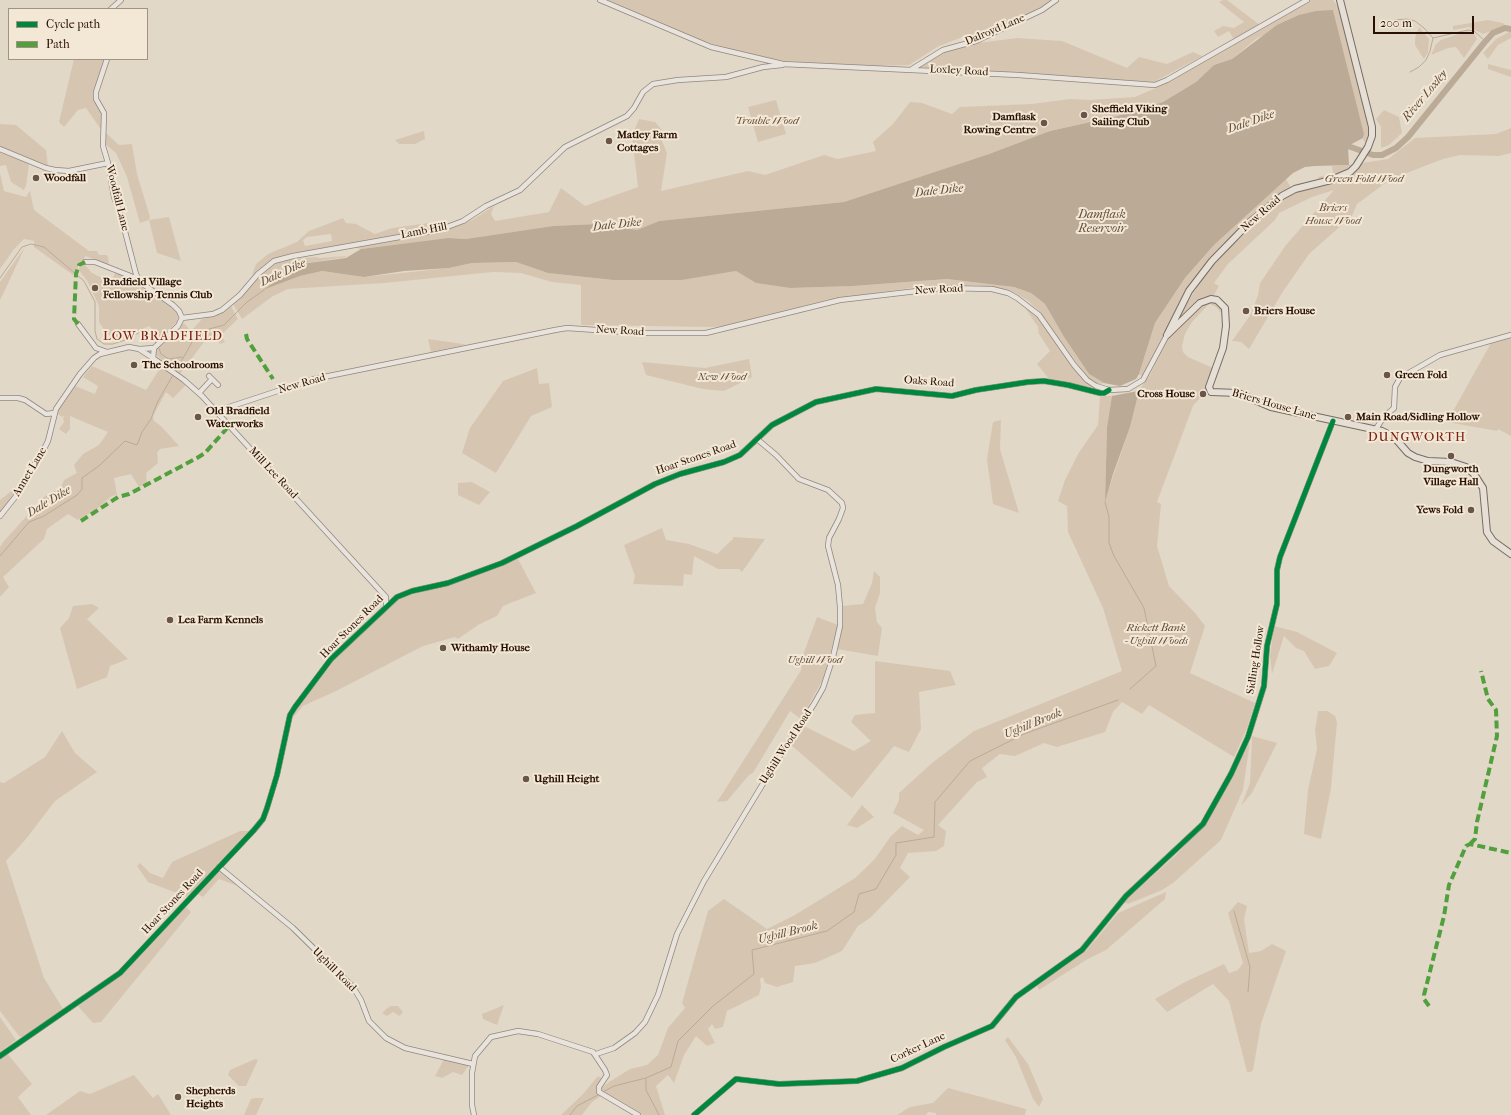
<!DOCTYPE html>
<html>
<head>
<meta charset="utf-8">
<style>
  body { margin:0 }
  #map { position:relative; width:1511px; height:1115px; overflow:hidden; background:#e2d8c8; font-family:"IM FELL French Canon",serif }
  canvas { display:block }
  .legend { position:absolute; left:8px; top:8px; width:140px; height:52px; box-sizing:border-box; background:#f3e8d5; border:1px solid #a29281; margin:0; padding:5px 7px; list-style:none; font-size:12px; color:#291004 }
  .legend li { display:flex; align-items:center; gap:8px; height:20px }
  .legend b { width:20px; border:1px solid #a29281 }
  .scale { position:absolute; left:1373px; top:16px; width:101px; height:18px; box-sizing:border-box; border:2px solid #291004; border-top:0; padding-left:5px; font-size:12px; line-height:14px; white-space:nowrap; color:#291004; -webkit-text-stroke:3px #f3e8d5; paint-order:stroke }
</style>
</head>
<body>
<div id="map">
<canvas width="1511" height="1115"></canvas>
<ul class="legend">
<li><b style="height:5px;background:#00873e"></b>Cycle path</li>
<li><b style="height:5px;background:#51a03d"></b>Path</li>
</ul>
<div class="scale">200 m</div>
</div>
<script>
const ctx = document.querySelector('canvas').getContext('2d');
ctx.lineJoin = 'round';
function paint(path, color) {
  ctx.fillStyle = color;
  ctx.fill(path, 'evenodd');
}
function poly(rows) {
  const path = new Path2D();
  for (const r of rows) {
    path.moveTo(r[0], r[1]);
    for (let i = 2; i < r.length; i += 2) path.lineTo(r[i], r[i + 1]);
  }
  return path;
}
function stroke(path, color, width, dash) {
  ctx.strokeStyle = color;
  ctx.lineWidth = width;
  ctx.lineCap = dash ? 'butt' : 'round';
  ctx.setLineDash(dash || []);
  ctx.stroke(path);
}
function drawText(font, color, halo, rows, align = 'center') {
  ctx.font = font + ' "IM FELL French Canon",serif';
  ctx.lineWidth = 4;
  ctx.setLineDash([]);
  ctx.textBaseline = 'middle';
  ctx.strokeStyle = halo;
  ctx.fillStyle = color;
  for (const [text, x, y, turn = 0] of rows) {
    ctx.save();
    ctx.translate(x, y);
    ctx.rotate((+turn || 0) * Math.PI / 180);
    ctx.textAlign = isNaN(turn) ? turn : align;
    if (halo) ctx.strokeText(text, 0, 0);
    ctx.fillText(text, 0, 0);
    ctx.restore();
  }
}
const green = poly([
  [607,0,1056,0,1042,10,976,41,968,35,939,46,909,65,870,66,784,61,732,50,691,37],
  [1223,0,1227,0,1260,25,1234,40,1229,31,1218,37,1214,31,1223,26,1234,28,1244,22,1219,2],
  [1311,0,1333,0,1338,7,1370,127,1370,133,1367,144,1363,140,1364,134,1333,10,1257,38,1232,59,1214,65,1196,82,1163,102,1118,116,1050,131,989,154,844,202,659,221,637,230,597,224,553,226,466,239,448,238,361,249,352,247,440,232,472,220,494,206,491,214,495,221,549,212,561,188,585,206,638,187,632,136,639,119,655,122,661,129,662,141,667,153,661,191,748,171,765,175,824,155,838,159,876,151,873,142,893,124,910,102,922,103,952,114,960,107,1032,104,1070,99,1090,100,1135,97,1165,84,1185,70],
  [1488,20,1503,23,1506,26,1483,34,1469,27,1453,30,1453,26],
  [1419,27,1429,39,1428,52,1424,59,1415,45,1415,38],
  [1467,31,1474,34,1477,39,1464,58,1456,47,1448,48,1431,55,1436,44,1441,40],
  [1511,31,1511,38,1498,45,1488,59,1483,53,1496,39],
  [1017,38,1062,41,1127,68,1139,57,1167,64,1193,52,1202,56,1154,82,918,67,944,52,977,43],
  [74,59,104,59,93,97,102,115,102,131,86,108,78,110,64,127,59,122],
  [1488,64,1511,70,1511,77,1488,69],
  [776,100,786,134,758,142,748,107],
  [1384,110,1399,117,1402,133,1389,145,1381,148,1381,127,1376,119],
  [0,124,16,125,46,150,48,166,0,146],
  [1511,128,1511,153,1499,156,1460,155,1443,159,1391,179,1357,204,1352,216,1309,254,1282,293,1249,349,1241,342,1232,341,1251,314,1258,295,1260,283,1286,245,1334,190,1312,197,1279,213,1275,220,1228,264,1214,283,1219,286,1214,295,1204,297,1172,326,1206,274,1225,252,1287,196,1293,193,1319,184,1318,177,1333,174,1332,166,1349,165,1388,159,1415,138,1496,134],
  [424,131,425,139,415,144,399,144,395,140],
  [106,133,119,145,132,144,137,174,150,217,149,220,169,217,181,261,157,253,149,220,140,223,127,177,116,153,104,143],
  [0,152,29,164,26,186,24,190,11,182,6,165,0,166],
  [0,173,4,191,26,197,30,191,34,210,89,251,97,251,99,255,107,255,108,257,109,266,86,256,78,265,78,269,84,264,92,273,110,282,116,272,120,272,170,307,177,313,178,317,177,322,160,337,149,326,117,341,105,331,99,322,99,306,88,282,78,269,73,275,34,247,34,241,24,239,14,249,0,269],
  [1286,179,1291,188,1279,196,1194,280,1180,301,1151,362,1142,376,1139,374,1155,323,1185,278,1214,245],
  [343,218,346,223,356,224,375,234,392,228,429,223,445,224,442,228,399,235,272,261,252,275,256,264,268,254,297,242,309,231],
  [331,234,332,241,305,246,303,240,307,237],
  [25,247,5,290,0,300,0,282],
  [346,256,346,257,301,264,266,289,300,276,322,271,364,277,449,268,472,263,516,262,548,273,613,280,682,280,736,271,756,283,790,288,853,286,947,279,1014,287,1031,293,1045,304,1064,337,1089,374,1104,383,1099,384,1088,378,1038,310,1027,300,1015,293,996,287,974,285,918,287,826,300,725,326,710,327,581,325,581,285,552,282,521,273,493,272,384,283,288,289,273,296,242,319,233,304,274,261,316,257,319,258],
  [1211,300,1218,303,1224,316,1216,307,1210,304,1207,306,1192,322,1185,334,1182,346,1183,352,1188,357,1213,368,1206,390,1203,389,1199,399,1193,406,1157,502,1161,504,1157,546,1169,586,1196,614,1205,626,1190,673,1255,703,1247,728,1234,757,1149,705,1142,714,1122,702,1113,712,1105,732,1057,747,1044,743,1015,756,1000,754,982,768,987,777,977,782,938,825,946,831,944,846,936,851,908,853,900,868,910,877,870,918,858,926,842,951,815,963,795,966,793,982,777,987,765,983,763,977,760,979,761,987,759,995,727,1011,723,1027,715,1029,712,1024,708,1029,715,1043,707,1046,696,1036,684,1055,674,1083,668,1075,656,1086,665,1115,643,1115,618,1100,604,1094,601,1091,602,1088,609,1082,630,1069,647,1065,658,1055,668,1028,685,1008,682,1003,708,911,724,899,767,929,795,915,855,878,874,860,891,836,902,826,918,835,924,830,893,813,899,800,899,793,932,763,974,731,1122,671,1103,608,1068,532,1067,506,1058,501,1065,480,1078,454,1098,425,1100,396,1112,396,1107,427,1105,500,1130,427,1137,399,1138,391,1150,375,1169,336,1205,303],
  [231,306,238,319,221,335,225,342,220,344,218,341,204,342,180,374,156,355,157,347,184,323,191,331,202,319,222,312],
  [1024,306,1036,316,1086,382,1094,388,1049,379,1037,364,1050,351,1039,334,1038,327],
  [1511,337,1511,436,1498,429,1497,431,1447,422,1491,343],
  [428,339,463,344,465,345,431,352],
  [749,359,752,377,724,391,703,389,646,375,642,362,705,368],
  [92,366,146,390,161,367,186,385,173,398,166,392,153,416,154,421,162,427,179,446,160,449,157,453,158,463,146,473,147,484,139,487,131,474,114,478,117,495,112,496,98,508,78,520,68,514,47,529,44,539,3,577,9,587,0,597,0,547,4,541,45,496,61,487,64,480,77,473,74,465,83,454,99,445,108,432,70,416,70,429,66,434,59,429,64,422,63,418,65,415,62,417,58,414,58,410,75,386,95,394,98,386,83,377],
  [537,368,539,384,549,383,552,407,531,416,496,473,462,453,470,428,503,381],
  [1001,420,1000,449,1019,513,993,504,987,459,993,422],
  [472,482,490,492,479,505,458,495,458,483],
  [18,486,10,500,0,513,0,500],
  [662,528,666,540,689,544,717,554,733,539,733,537,765,539,742,572,739,569,718,569,694,556,692,575,684,574,683,586,633,584,635,576,624,545],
  [518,559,536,593,503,606,497,616,478,625,458,639,455,637,423,646,336,691,303,706,291,720,296,710,333,660,400,598,450,584],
  [874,571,880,577,880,593,875,608,877,622,882,628,878,656,837,649,842,626,842,606,863,604,872,583],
  [92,604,99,608,87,619,128,659,110,666,107,677,77,689,60,628,69,618,73,606],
  [817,617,838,625,823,679,801,719,790,711,753,773,749,775,727,801,717,802,800,672,802,668,799,666],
  [1274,626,1297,632,1337,653,1329,666,1315,669,1304,651,1296,648,1284,636,1272,674,1270,656],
  [875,661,950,671,956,685,919,692,921,729,909,752,894,746,852,798,791,745,804,726,854,751,871,741,851,722,855,715,875,713],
  [1318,711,1327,711,1335,716,1337,722,1331,788,1321,839,1304,834,1308,790,1317,749,1315,730],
  [62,731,75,753,97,772,55,801,26,839,6,861,44,978,63,1009,22,1037,19,1036,0,1011,0,782,4,783,45,757],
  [1252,736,1277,743,1252,793,1241,806,1250,783],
  [1250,742,1243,790,1221,840,1173,883,1162,890,1128,904,1124,902,1176,855,1204,824],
  [862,805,874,817,857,828,847,825],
  [240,831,249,831,187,897,148,882,137,866,140,863,150,873,163,878,172,862],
  [220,870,238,886,219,879,203,897,198,894],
  [1166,892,1165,899,1106,950,1086,960,1039,990,1037,986,1086,951,1118,913],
  [1238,902,1247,906,1244,919,1249,953,1261,951,1272,944,1286,951,1261,1024,1253,1070,1251,1072,1247,1072,1229,1001,1213,984,1167,1012,1155,999,1185,982,1224,964,1229,973,1238,970,1243,963,1228,913],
  [186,907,191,912,101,1022,93,1023,78,1006,122,975],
  [504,1005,497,1025,483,1019,482,1014],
  [390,1006,398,1006,403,1012,400,1016,393,1012,387,1016,382,1013],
  [0,1017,16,1040,0,1052],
  [1008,1037,1028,1064,1043,1099,1039,1107,1033,1099,1016,1057,1005,1040],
  [7,1053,32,1084,18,1097,31,1115,0,1115,0,1058],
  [255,1059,258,1060,246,1086,239,1086,228,1075,230,1070],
  [444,1059,452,1061,469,1065,462,1075,453,1072,442,1078,435,1076],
  [134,1075,153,1098,158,1094,171,1115,46,1115,80,1091,90,1094],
  [598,1076,602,1079,597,1087,601,1096,592,1102,582,1115,561,1115,583,1094],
  [948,1088,1026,1109,1025,1115,936,1115,936,1113,928,1112,926,1115,897,1115,910,1107,933,1103],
  [256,1098,264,1098,256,1115,244,1115,251,1099]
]);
const water = poly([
  [1333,10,1364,134,1363,138,1348,146,1349,165,1315,166,1305,167,1293,173,1214,245,1185,278,1155,323,1139,374,1136,379,1120,386,1104,383,1089,374,1064,337,1045,304,1031,293,1014,287,947,279,853,286,790,288,756,283,736,271,682,280,613,280,548,273,516,262,472,263,449,268,404,271,364,277,322,271,300,276,263,290,301,264,346,258,361,249,448,238,466,239,553,226,597,224,637,230,659,221,844,202,989,154,1050,131,1118,116,1163,102,1196,82,1214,65,1232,59,1277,25,1299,15,1316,11],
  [1138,391,1137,399,1130,427,1113,474,1105,502,1107,427,1112,396]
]);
const stream = poly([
  [1395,20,1407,19,1415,21,1424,28,1433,38,1430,51,1426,60,1419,67,1410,72],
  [1433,38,1468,30,1474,31,1485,41],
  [0,278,22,247,31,244,44,247,84,281,95,302,95,331,97,339,104,344,113,344,128,339,140,332,155,341,156,344],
  [158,346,161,354,169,359,182,357],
  [175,372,198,332,224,325,247,302,264,290],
  [1105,502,1109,517,1109,543,1114,556,1144,608,1156,666,1130,689],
  [0,556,29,522,44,516,77,495,82,489,82,478,100,465,125,441,137,445,142,432,151,419,157,403,173,375],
  [1234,911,1250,967,1248,992],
  [646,1079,646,1090,659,1115],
  [603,1092,614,1086,646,1078,671,1067,678,1041,713,1006,754,974,752,950,827,931,854,912,859,894,876,889,896,855,896,843,934,837,935,802,970,761,1024,734,1118,700],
  [570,1115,577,1106,598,1095]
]);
const river = poly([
  [1348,146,1373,155,1382,155,1396,148,1408,137,1484,43,1493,33,1505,28,1511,29]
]);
const minor = poly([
  [600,0,711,47,783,64,1018,75,1155,85,1167,80,1307,0],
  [111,9,121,0],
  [107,59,96,92,96,99,104,113,103,146,108,163,114,197,121,216,136,274,140,282,173,305,179,311,182,318],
  [912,69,943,50,976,41,1042,10,1056,0],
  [0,149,46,168,55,170,69,171,108,163],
  [85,262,95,262,138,279],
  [182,318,213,314,222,310,240,295,258,274,274,261,293,256,439,230,463,221,486,206,520,190,565,147,627,116,634,108,643,92,653,84,678,80,726,77,763,67,782,65],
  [78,324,96,348,107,352],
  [140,349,154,348],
  [153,358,154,348,178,326,182,318],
  [212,379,218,385],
  [199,393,212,379,209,376],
  [0,398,18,398,25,400,46,414,55,413],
  [217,411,314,379,555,330,567,328,640,333,706,333,840,300,943,288,992,289,1008,293,1017,298,1039,315,1074,365,1087,380,1096,386,1109,390,1128,389,1143,380,1167,335],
  [1375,430,1384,417,1394,408,1395,387,1400,378,1440,355,1511,335],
  [0,516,20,491,28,474,43,451,48,441,56,409,80,374,94,358,100,354,129,347,139,349,153,358,184,380,202,396,386,597,386,607],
  [219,867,293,928,353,987,361,1000,369,1021,386,1038,405,1048,473,1064],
  [596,1054,614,1048,635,1033,645,1022,658,995,677,934,704,881,784,749,814,704,823,688,833,657,840,626,840,607,838,585,828,546,829,538,839,519,843,508,842,503,828,490,799,479,776,455,757,439],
  [0,1056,120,973,254,830,263,819,267,808,277,775,290,715,295,707,331,659,397,597,412,591,448,583,502,563,577,526,655,484,680,474,724,462,740,455,772,425,816,402,876,389,952,396,976,390,1028,382,1044,381,1068,385,1100,393,1104,393,1109,390],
  [474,1115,472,1105,472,1073,475,1056,491,1037,518,1031,538,1034,593,1052,605,1070,607,1075,599,1087,599,1092,638,1115],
  [694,1115,736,1079,779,1084,857,1081,902,1068,944,1047,992,1026,1016,997,1082,950,1126,896,1203,824,1231,774,1248,737,1264,686,1267,646,1277,604,1277,570,1280,557,1333,421]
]);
const major = poly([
  [1168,333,1189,291,1212,261,1250,222,1282,196,1295,189,1331,180,1350,172,1356,166,1368,147,1372,136,1372,127,1340,0],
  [1167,335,1200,303,1211,299,1217,300,1225,308,1226,326,1223,348,1209,387,1211,392,1238,393,1271,407,1382,431,1394,437,1408,453,1415,457,1428,461,1451,462,1466,467,1474,474,1483,488,1487,532,1493,541,1511,554]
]);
const quiet = poly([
  [78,324,74,319,76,274,79,265,85,262],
  [246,334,247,339,273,379],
  [81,521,118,497,129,494,197,458,205,453,229,426],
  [1470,844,1475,839,1477,822,1497,736,1496,710,1488,699,1481,671],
  [1429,1006,1424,999,1424,995,1444,916,1449,885,1466,846,1470,844,1511,853]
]);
const cycleway = poly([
  [0,1056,120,973,254,830,263,819,267,808,277,775,290,715,295,707,331,659,397,597,412,591,448,583,502,563,577,526,655,484,680,474,724,462,740,455,772,425,816,402,876,389,952,396,976,390,1028,382,1044,381,1068,385,1100,393,1104,393,1109,390],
  [694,1115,736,1079,779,1084,857,1081,902,1068,944,1047,992,1026,1016,997,1082,950,1126,896,1203,824,1231,774,1248,737,1264,686,1267,646,1277,604,1277,570,1280,557,1333,421]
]);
const markers = [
  [1084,115,4,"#6a5649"],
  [1044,123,4,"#6a5649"],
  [609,141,4,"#6a5649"],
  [36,178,4,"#6a5649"],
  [95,288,4,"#6a5649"],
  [1246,311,4,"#6a5649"],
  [134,365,4,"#6a5649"],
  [1387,375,4,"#6a5649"],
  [1203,394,4,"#6a5649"],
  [198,417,4,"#6a5649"],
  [1348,417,4,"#6a5649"],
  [1451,456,4,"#6a5649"],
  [1471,510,4,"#6a5649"],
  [170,620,4,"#6a5649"],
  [443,648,4,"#6a5649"],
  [526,779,4,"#6a5649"],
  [178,1097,4,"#6a5649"]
];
const streetNames = [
  ["Dalroyd Lane",995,30,-23],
  ["Loxley Road",959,71,3],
  ["Woodfall Lane",117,198,76],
  ["New Road",1261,214,-41],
  ["Lamb Hill",424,231,-11],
  ["New Road",939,290,-3],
  ["New Road",620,331,3],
  ["Oaks Road",929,382,4],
  ["New Road",302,384,-16],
  ["Briers House Lane",1274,405,16],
  ["Hoar Stones Road",696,458,-19],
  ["Annet Lane",30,472,-59],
  ["Mill Lee Road",273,473,47],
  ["Hoar Stones Road",352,627,-45],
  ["Sidling Hollow",1256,660,-81],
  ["Ughill Wood Road",786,747,-57],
  ["Hoar Stones Road",173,902,-47],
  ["Ughill Road",334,970,45],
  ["Corker Lane",918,1048,-25]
];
const poiNames = [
  ["Sheffield Viking",1092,109],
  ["Sailing Club",1092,122],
  ["Damflask",1036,117,"right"],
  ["Rowing Centre",1036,130,"right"],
  ["Matley Farm",617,135],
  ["Cottages",617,148],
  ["Woodfall",44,178],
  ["Bradfield Village",103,282],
  ["Fellowship Tennis Club",103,295],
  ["Briers House",1254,311],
  ["The Schoolrooms",142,365],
  ["Green Fold",1395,375],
  ["Cross House",1195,394,"right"],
  ["Old Bradfield",206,411],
  ["Waterworks",206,424],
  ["Main Road/Sidling Hollow",1356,417],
  ["Dungworth",1451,469,"center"],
  ["Village Hall",1451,482,"center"],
  ["Yews Fold",1463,510,"right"],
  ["Lea Farm Kennels",178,620],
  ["Withamly House",451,648],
  ["Ughill Height",534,779],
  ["Shepherds",186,1091],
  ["Heights",186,1104]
];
const parkNames = [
  ["Trouble Wood",767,121],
  ["Green Fold Wood",1364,179],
  ["Briers",1333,208],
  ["House Wood",1333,221],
  ["New Wood",722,377],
  ["Rickett Bank",1156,628],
  ["- Ughill Woods",1156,641],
  ["Ughill Wood",815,660]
];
const waterNames = [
  ["River Loxley",1425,96,-50],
  ["Dale Dike",1251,122,-19],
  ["Dale Dike",939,191,-6],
  ["Damflask",1102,215],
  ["Reservoir",1102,229],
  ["Dale Dike",617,225,-6],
  ["Dale Dike",283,273,-25],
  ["Dale Dike",49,502,-31],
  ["Ughill Brook",1033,724,-22],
  ["Ughill Brook",788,933,-14]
];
const quarterNames = [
  ["LOW BRADFIELD",163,337],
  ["DUNGWORTH",1417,438]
];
paint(green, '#d6c6b1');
paint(water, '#bbaa95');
stroke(stream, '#bbaa95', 1);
stroke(river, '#bbaa95', 6);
stroke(minor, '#90877d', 6);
stroke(major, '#766c63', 8);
stroke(minor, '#e8e3dc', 4.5);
stroke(major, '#e5dfd6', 6);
stroke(quiet, '#51a03d', 4, [8, 4]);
stroke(cycleway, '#00873e', 5);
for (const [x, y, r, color] of markers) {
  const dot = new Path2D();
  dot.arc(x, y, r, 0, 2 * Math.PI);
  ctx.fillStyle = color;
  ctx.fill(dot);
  stroke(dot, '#f3e8d5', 1.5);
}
drawText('11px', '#291004', '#f3e8d5', streetNames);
drawText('bold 11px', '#291004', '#f3e8d5', poiNames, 'left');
drawText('italic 11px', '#624b3a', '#f3e8d5', parkNames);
drawText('italic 12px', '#634c3b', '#f3e8d5', waterNames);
ctx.letterSpacing = '1px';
drawText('13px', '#7a1f14', '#f3e8d5', quarterNames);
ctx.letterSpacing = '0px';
</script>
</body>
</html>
